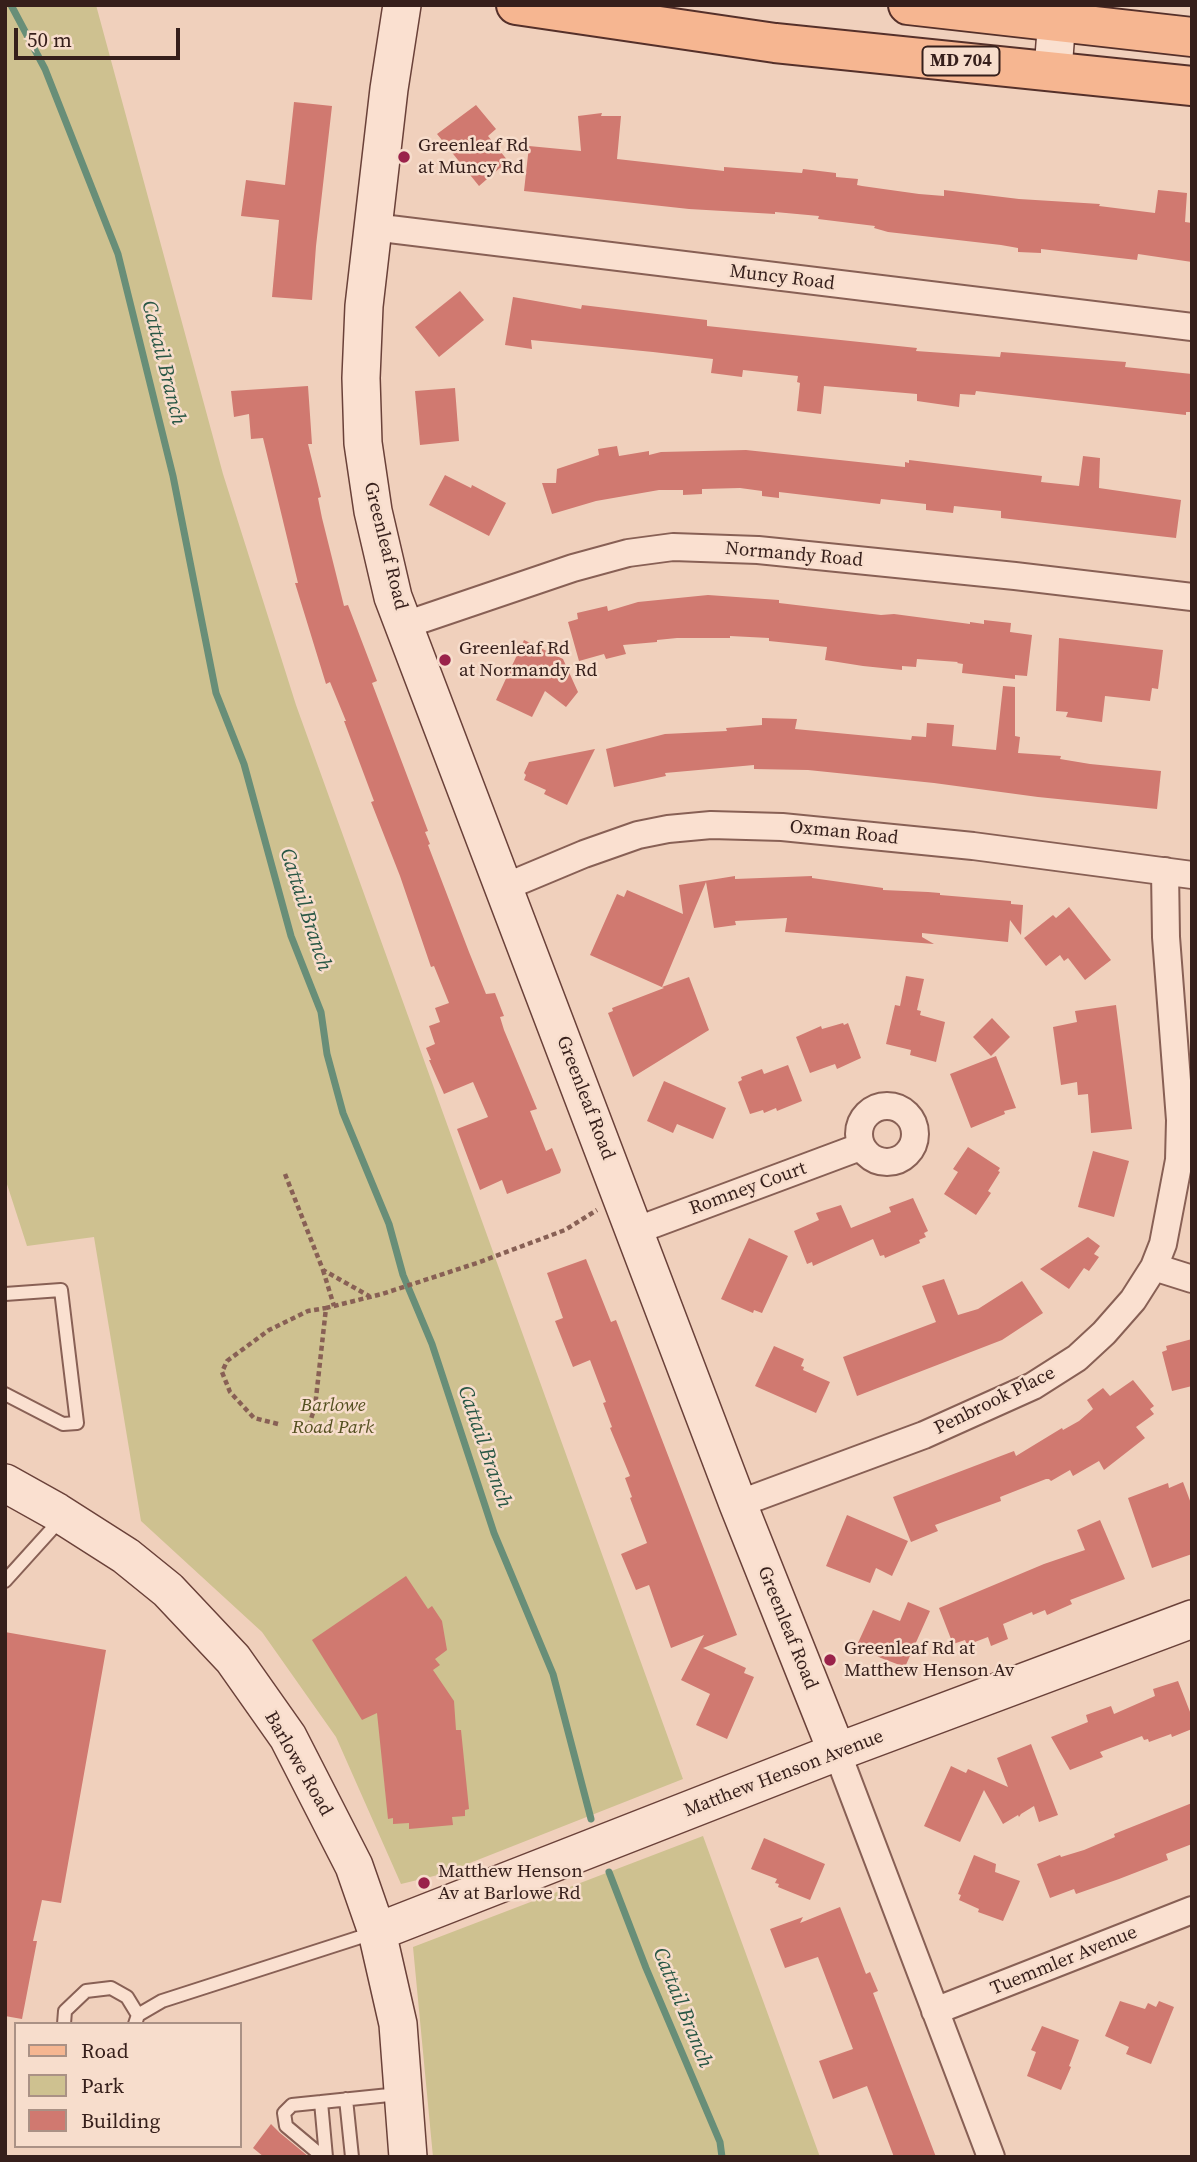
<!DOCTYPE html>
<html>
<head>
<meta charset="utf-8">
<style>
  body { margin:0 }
  #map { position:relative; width:1197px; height:2162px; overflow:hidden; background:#f0d0bc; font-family:"Source Serif 4",serif }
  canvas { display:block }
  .frame { position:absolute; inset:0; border:7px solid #361f1b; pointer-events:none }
  .legend { position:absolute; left:14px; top:2022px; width:228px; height:126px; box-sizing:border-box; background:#f7ddcc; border:2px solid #aa9185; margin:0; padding:9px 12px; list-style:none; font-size:21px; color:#361f1b }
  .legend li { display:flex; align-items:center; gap:14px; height:35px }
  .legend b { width:35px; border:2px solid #aa9185 }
  .scale { position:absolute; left:14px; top:28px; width:166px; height:32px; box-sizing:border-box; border:4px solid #361f1b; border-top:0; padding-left:9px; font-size:21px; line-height:24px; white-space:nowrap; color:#361f1b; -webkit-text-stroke:5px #f7ddcc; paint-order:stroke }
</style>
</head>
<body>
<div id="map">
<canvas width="1197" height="2162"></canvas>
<div class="frame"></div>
<ul class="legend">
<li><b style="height:9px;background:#f6b691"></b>Road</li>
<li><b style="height:19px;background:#cec190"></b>Park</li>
<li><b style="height:19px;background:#d07970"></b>Building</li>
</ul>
<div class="scale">50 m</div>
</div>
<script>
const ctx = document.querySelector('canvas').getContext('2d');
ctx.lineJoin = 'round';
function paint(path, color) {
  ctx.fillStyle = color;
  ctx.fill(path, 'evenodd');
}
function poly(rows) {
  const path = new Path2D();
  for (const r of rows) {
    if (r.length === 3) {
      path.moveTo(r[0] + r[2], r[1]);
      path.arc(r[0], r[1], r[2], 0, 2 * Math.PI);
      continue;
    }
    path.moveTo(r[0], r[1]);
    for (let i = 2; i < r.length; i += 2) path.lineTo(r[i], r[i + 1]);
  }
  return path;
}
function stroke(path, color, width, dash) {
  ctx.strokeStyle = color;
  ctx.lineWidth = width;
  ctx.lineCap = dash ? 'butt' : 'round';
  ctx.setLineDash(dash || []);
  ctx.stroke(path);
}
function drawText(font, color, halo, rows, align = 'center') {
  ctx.font = font + ' "Source Serif 4",serif';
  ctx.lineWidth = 5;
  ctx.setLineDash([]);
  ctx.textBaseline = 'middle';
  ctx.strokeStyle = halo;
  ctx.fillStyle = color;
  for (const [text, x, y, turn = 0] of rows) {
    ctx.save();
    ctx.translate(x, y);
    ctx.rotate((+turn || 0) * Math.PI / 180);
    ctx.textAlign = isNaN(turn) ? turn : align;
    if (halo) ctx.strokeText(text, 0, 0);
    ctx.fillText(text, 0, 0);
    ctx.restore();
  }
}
const green = poly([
  [5,5,96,5,223,474,296,705,683,1779,442,1874,401,1884,336,1737,262,1632,141,1521,94,1237,27,1246,5,1178],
  [703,1836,820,2157,433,2157,413,1947]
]);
const stream = poly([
  [11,5,45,69,118,254,173,476,216,693,244,764,291,936,321,1012,327,1054,343,1113,389,1224,403,1275,432,1344,494,1533,553,1674,591,1819],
  [609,1872,646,1968,720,2142,722,2157]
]);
const building = poly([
  [294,102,332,106,316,246,312,300,272,297,279,220,241,216,246,180,285,185],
  [476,105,496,129,488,136,508,161,479,186,437,134],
  [602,113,601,116,621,116,617,159,724,171,724,167,802,173,803,169,836,173,836,177,858,179,857,185,862,186,919,194,944,196,944,190,1019,199,1100,204,1099,206,1155,213,1158,190,1187,193,1185,222,1192,223,1192,262,1138,254,1137,260,1041,249,1041,253,1018,252,1018,248,1001,245,888,232,874,228,875,226,818,219,819,216,775,212,775,214,689,209,524,191,529,146,581,151,578,116],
  [460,291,484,320,439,357,415,327],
  [513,297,581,309,582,305,707,320,707,326,917,348,916,351,1000,357,1001,352,1126,362,1125,367,1192,374,1190,412,1186,412,1186,415,976,391,975,395,960,394,959,407,917,401,917,394,824,386,821,414,797,411,800,383,797,382,798,376,743,370,742,377,711,373,713,359,653,352,531,340,532,349,505,345],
  [308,386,312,444,308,444,321,497,318,498,322,518,344,606,348,605,377,681,372,683,428,831,425,832,430,844,428,845,469,952,486,994,495,993,504,1016,500,1017,504,1030,537,1109,530,1111,546,1151,552,1148,561,1170,560,1173,507,1194,502,1180,480,1190,457,1129,488,1117,473,1082,444,1094,429,1060,431,1060,426,1048,435,1044,429,1026,440,1022,435,1008,449,1003,434,966,431,967,400,876,371,802,374,801,344,721,346,721,330,682,326,684,295,583,298,583,263,438,251,439,249,414,234,417,231,391],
  [455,388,459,441,420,445,415,391],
  [617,446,619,456,649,451,649,455,661,452,746,450,905,467,905,462,909,463,909,460,1042,476,1041,482,1079,486,1083,456,1100,458,1099,488,1181,500,1176,538,1001,518,1001,511,954,506,953,513,926,510,926,504,881,499,880,504,779,492,779,498,762,496,762,491,740,488,702,489,702,494,683,495,683,490,659,490,596,501,552,514,542,483,556,483,557,469,599,455,598,449],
  [445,475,471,488,472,485,506,503,489,536,429,505],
  [708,595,779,600,779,603,881,615,894,614,970,624,970,622,984,624,984,620,1011,623,1010,632,1032,635,1027,676,1015,675,1015,679,962,673,963,664,957,663,958,662,917,659,916,667,902,666,902,670,863,666,825,660,827,647,769,641,769,638,730,636,730,638,677,638,657,640,657,642,623,645,626,654,606,659,604,654,579,661,568,622,578,619,577,613,607,606,608,611,638,602],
  [1059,638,1163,650,1158,689,1152,688,1150,701,1105,696,1102,722,1066,717,1068,712,1056,711],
  [524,640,563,659,578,692,566,707,545,691,532,717,496,700],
  [1003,686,1015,687,1015,736,1020,737,1018,753,1061,756,1060,759,1090,764,1161,771,1157,809,1038,797,934,783,808,770,754,769,754,765,665,773,666,776,614,787,606,749,665,734,727,731,726,728,762,725,762,718,797,719,795,729,911,740,912,736,926,737,927,723,954,725,952,746,996,750],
  [595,749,567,805,544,794,546,790,524,780,526,775,524,773,529,762],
  [735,876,735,879,812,876,812,878,883,888,883,890,928,892,940,893,940,895,1011,901,1011,904,1023,905,1021,935,1010,920,1008,942,922,933,922,937,934,944,785,932,787,918,735,921,736,925,714,928,706,882,662,987,689,977,709,1030,633,1077,608,1013,613,1011,612,1008,664,988,590,955,617,894,624,897,627,890,683,914,679,885],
  [1069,907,1111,960,1085,980,1068,958,1064,961,1060,955,1046,966,1024,938,1053,915,1056,918],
  [906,976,924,979,917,1010,921,1011,920,1015,945,1022,936,1062,910,1055,911,1050,886,1044,895,1005,900,1006],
  [1116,1005,1132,1129,1091,1133,1088,1094,1078,1095,1077,1082,1061,1085,1053,1027,1077,1022,1075,1011],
  [992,1018,1010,1037,991,1056,973,1037],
  [843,1023,844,1025,848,1023,861,1058,837,1069,835,1064,810,1073,796,1037,821,1026,822,1029],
  [996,1056,1016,1108,1004,1111,1005,1114,971,1128,950,1074],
  [788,1065,802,1101,777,1111,776,1108,764,1113,763,1110,750,1114,738,1082,742,1080,741,1077,762,1069,764,1074],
  [664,1081,726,1108,713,1139,677,1124,673,1133,647,1121],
  [968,1147,1000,1168,998,1171,1000,1172,988,1191,991,1193,976,1215,944,1194,958,1172,953,1169],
  [1093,1151,1129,1161,1114,1217,1078,1207],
  [913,1198,928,1231,924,1233,926,1237,919,1240,920,1243,885,1258,884,1255,880,1256,873,1239,813,1266,812,1262,807,1264,794,1231,819,1220,816,1213,841,1205,851,1228,891,1212,889,1207],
  [1088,1237,1100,1246,1094,1254,1099,1257,1089,1271,1084,1268,1069,1289,1040,1269],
  [749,1238,788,1256,762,1313,754,1310,753,1313,721,1299],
  [586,1259,611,1322,616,1320,737,1635,703,1648,746,1668,744,1673,754,1677,727,1739,696,1725,710,1694,681,1680,704,1635,671,1648,649,1585,636,1590,621,1554,647,1543,630,1498,632,1497,625,1478,630,1476,610,1428,612,1427,603,1403,606,1402,590,1360,573,1367,555,1321,563,1318,547,1273],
  [944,1279,958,1315,978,1309,1022,1281,1043,1313,1002,1340,857,1396,843,1357,936,1322,922,1286],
  [1192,1339,1192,1386,1172,1391,1162,1352,1167,1350,1166,1346],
  [774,1346,804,1359,801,1366,804,1367,803,1370,830,1382,816,1413,755,1386],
  [1133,1380,1154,1406,1150,1409,1154,1414,1136,1427,1145,1438,1104,1470,1099,1461,1073,1476,1070,1470,1051,1481,1049,1479,1046,1479,1000,1497,1001,1501,935,1525,938,1531,911,1542,893,1497,1014,1451,1016,1456,1062,1428,1063,1430,1079,1421,1093,1409,1087,1400,1103,1388,1110,1396],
  [1183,1482,1192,1506,1192,1554,1152,1568,1128,1498,1168,1483,1169,1488],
  [847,1515,908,1541,892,1576,876,1568,870,1583,826,1566],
  [1100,1520,1125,1579,1070,1600,1072,1604,1047,1615,1045,1610,1033,1615,1032,1612,1003,1624,1008,1639,991,1646,988,1637,967,1645,965,1640,953,1644,939,1608,1044,1564,1085,1550,1077,1530],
  [406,1576,428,1609,432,1606,442,1621,447,1650,435,1659,440,1665,433,1670,454,1701,456,1730,461,1730,469,1809,465,1810,465,1816,452,1817,453,1825,409,1829,409,1823,393,1824,393,1818,388,1819,377,1713,362,1720,312,1640],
  [908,1602,930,1611,905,1667,881,1658,857,1645,873,1610,900,1621],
  [5,1632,106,1650,61,1903,42,1900,33,1941,37,1941,22,2019,5,2016],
  [1178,1681,1192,1717,1192,1729,1172,1737,1171,1734,1149,1742,1148,1739,1144,1740,1142,1736,1100,1752,1103,1757,1070,1770,1051,1737,1088,1722,1086,1715,1111,1706,1114,1714,1155,1696,1153,1689],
  [1031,1744,1058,1815,1039,1822,1034,1806,1021,1814,1019,1817,1018,1815,1003,1824,984,1790,960,1842,924,1826,951,1766,966,1773,968,1769,1008,1787,997,1758],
  [1192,1803,1192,1844,1166,1854,1168,1860,1119,1879,1076,1894,1074,1889,1050,1898,1037,1864,1060,1855,1061,1857,1084,1850,1115,1837,1114,1834],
  [764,1838,825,1864,810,1900,778,1887,779,1884,775,1883,777,1879,751,1869],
  [974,1855,996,1864,995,1872,1020,1881,1003,1921,978,1912,979,1909,959,1900,961,1895,958,1894],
  [840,1907,866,1974,870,1972,878,1991,873,1993,936,2157,894,2157,867,2086,833,2099,819,2061,853,2049,818,1957,785,1968,770,1929,803,1917,800,1923],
  [1120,2001,1145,2009,1148,2003,1156,2007,1159,2001,1174,2007,1151,2064,1126,2054,1129,2047,1105,2036],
  [1042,2026,1079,2040,1069,2066,1071,2067,1061,2090,1027,2076,1036,2052,1031,2050],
  [271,2124,280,2133,309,2157,264,2157,253,2148]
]);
const path = poly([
  [285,1174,323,1270,369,1296],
  [323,1270,334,1306],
  [278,1424,254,1418,230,1392,222,1372,227,1361,269,1330,308,1311,326,1308],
  [306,1434,315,1407,326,1308,382,1294,480,1262,565,1230,597,1210]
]);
const lane = poly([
  [5,1294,61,1290,77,1423,63,1424,5,1394],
  [5,1581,61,1519],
  [64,2024,65,2011,86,1991,111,1988,127,1997,138,2015],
  [135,2024,138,2015,162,2001,373,1933],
  [346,2099,352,2157],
  [321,2102,326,2157],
  [323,2157,286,2126,284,2113,292,2105,399,2094]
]);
const street = poly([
  [373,227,1192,327],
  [405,625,573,568,628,553,673,547,758,550,1015,576,1192,597],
  [505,887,584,854,638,835,668,829,711,825,782,827,973,846,1192,875],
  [887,1134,28],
  [635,1231,860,1147],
  [1154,1267,1192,1279],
  [738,1504,924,1435,1033,1386,1077,1358,1104,1333,1133,1300,1154,1267,1163,1244,1179,1160,1180,1120,1166,937,1165,871],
  [837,1752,991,2157],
  [935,2011,1192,1910]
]);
const secondary = poly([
  [402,5,389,89,364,306,361,378,363,443,373,511,393,597,738,1504,837,1752],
  [1053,70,1058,5],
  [5,1483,57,1512,126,1556,168,1590,233,1659,288,1737,354,1866,377,1932,398,2024,408,2157],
  [377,1932,837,1752,1192,1619]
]);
const primary = poly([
  [516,5,775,43,1192,86],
  [908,5,1192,37]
]);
const markers = [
  [404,157,7,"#9a224a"],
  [445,660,7,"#9a224a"],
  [830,1660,7,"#9a224a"],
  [424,1883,7,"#9a224a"]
];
const shields = [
  [961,61,77]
];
const shieldNames = [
  ["MD 704",961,61]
];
const poiNames = [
  ["Greenleaf Rd",418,146],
  ["at Muncy Rd",418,168],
  ["Greenleaf Rd",459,649],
  ["at Normandy Rd",459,671],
  ["Greenleaf Rd at",844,1649],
  ["Matthew Henson Av",844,1671],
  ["Matthew Henson",438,1872],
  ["Av at Barlowe Rd",438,1894]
];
const streetNames = [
  ["Muncy Road",782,278,7],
  ["Greenleaf Road",385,546,76],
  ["Normandy Road",794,555,5],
  ["Oxman Road",844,833,6],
  ["Greenleaf Road",585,1098,69],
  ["Romney Court",748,1189,-20],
  ["Penbrook Place",995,1401,-26],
  ["Greenleaf Road",787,1628,68],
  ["Barlowe Road",298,1764,60],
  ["Matthew Henson Avenue",784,1774,-21],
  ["Tuemmler Avenue",1064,1961,-22]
];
const parkNames = [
  ["Barlowe",333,1406],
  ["Road Park",333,1428]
];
const waterNames = [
  ["Cattail Branch",163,363,76],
  ["Cattail Branch",305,910,72],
  ["Cattail Branch",484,1447,71],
  ["Cattail Branch",682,2008,68]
];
paint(green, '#cec190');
stroke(stream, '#688e78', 7);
paint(building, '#d07970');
stroke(lane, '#886055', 16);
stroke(street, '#886055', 30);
stroke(secondary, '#6a4139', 40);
stroke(primary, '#55302a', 42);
stroke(path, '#886055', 4.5, [5, 3.5]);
stroke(lane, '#fae0d0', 12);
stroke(street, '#fae0d0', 26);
stroke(secondary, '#fae0d0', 37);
stroke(primary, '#f6b691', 38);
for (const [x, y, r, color] of markers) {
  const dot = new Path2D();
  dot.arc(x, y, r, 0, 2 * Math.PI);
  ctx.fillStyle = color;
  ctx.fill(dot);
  stroke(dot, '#f7ddcc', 2.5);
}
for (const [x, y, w] of shields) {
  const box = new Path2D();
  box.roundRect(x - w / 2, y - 14.5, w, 29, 5);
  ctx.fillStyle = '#f7ddcc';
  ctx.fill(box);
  stroke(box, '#361f1b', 2);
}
drawText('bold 18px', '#361f1b', null, shieldNames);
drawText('19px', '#361f1b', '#f7ddcc', poiNames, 'left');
drawText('19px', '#361f1b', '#f7ddcc', streetNames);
drawText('italic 19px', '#545020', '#f7ddcc', parkNames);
drawText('italic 21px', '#295745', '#f7ddcc', waterNames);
</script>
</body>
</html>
